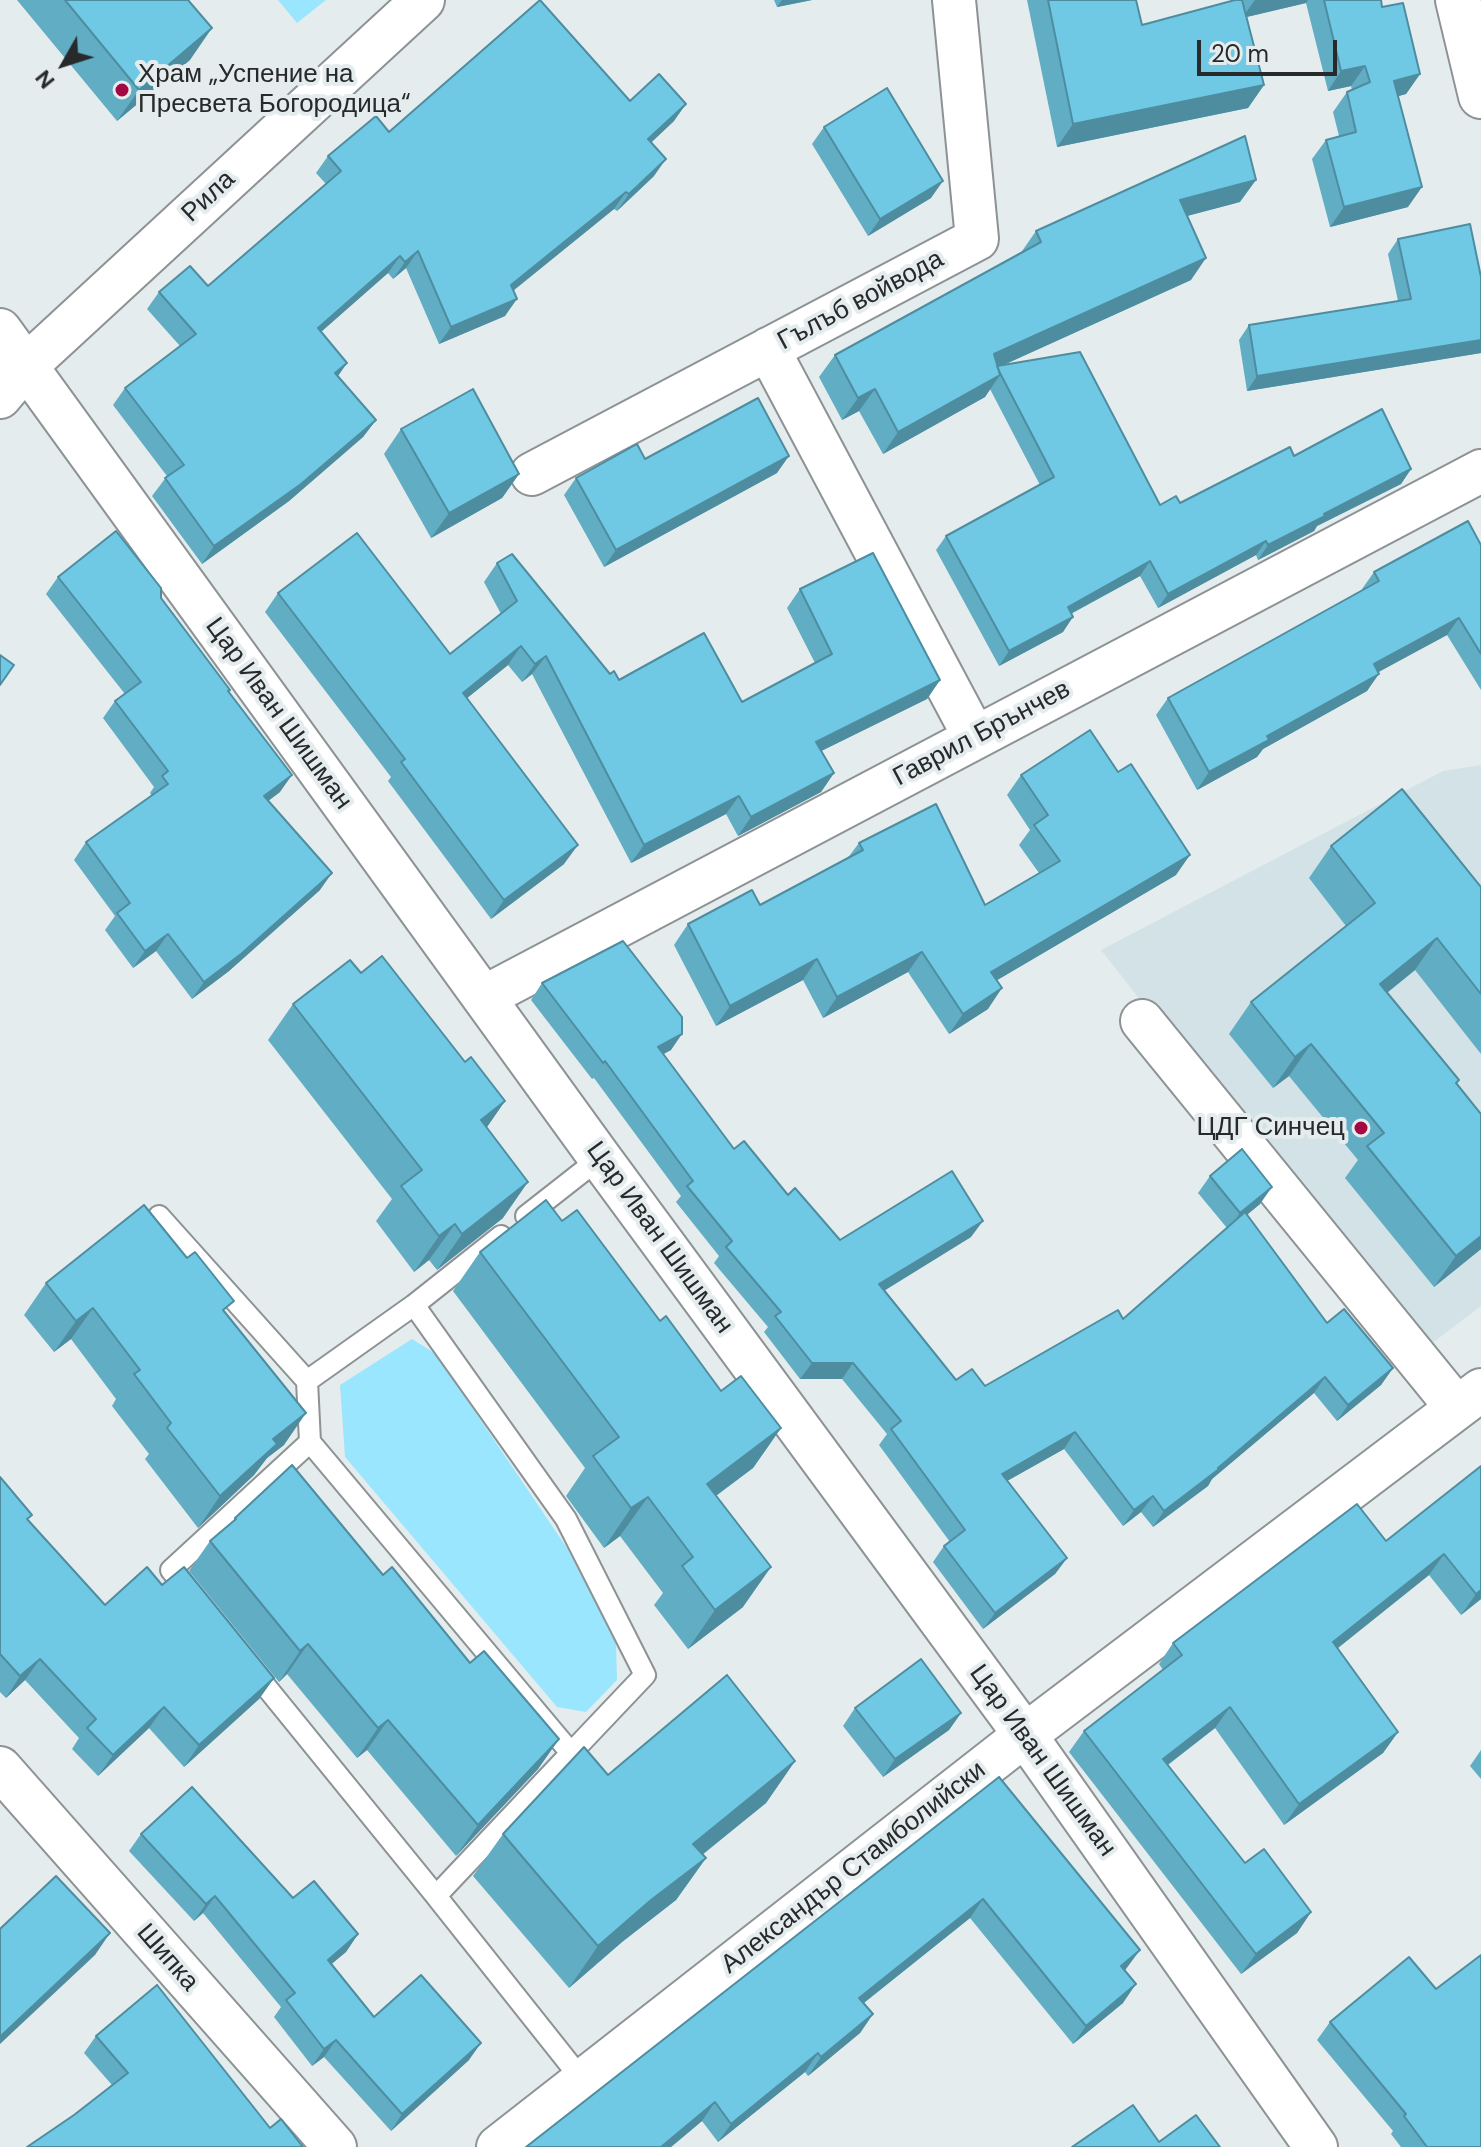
<!DOCTYPE html>
<html>
<head>
<meta charset="utf-8">
<style>
  body { margin:0 }
  #map { position:relative; width:1481px; height:2147px; overflow:hidden; background:#e5ecee; font-family:"DM Sans",sans-serif }
  canvas { display:block }
  .north { position:absolute; left:24px; top:24px; width:80px; height:80px; -webkit-text-stroke:6px #e5ecee; paint-order:stroke; rotate:231deg; font-size:22px; font-weight:700; line-height:32px; text-align:center; color:#27292a }
  .north::after { content:''; display:block; margin:auto; width:28px; height:36px; background:#27292a; clip-path:polygon(50% 0,100% 100%,50% 72%,0 100%) }
  .scale { position:absolute; left:1197px; top:40px; width:140px; height:36px; box-sizing:border-box; border:4px solid #27292a; border-top:0; padding-left:10px; font-size:24px; line-height:28px; white-space:nowrap; color:#27292a; -webkit-text-stroke:6px #e5ecee; paint-order:stroke }
</style>
</head>
<body>
<div id="map">
<canvas width="1481" height="2147"></canvas>
<div class="north">N</div>
<div class="scale">20 m</div>
</div>
<script>
const ctx = document.querySelector('canvas').getContext('2d');
ctx.lineJoin = 'round';
function paint(path, color) {
  ctx.fillStyle = color;
  ctx.fill(path, 'evenodd');
}
function poly(rows) {
  const path = new Path2D();
  for (const r of rows) {
    path.moveTo(r[0], r[1]);
    for (let i = 2; i < r.length; i += 2) path.lineTo(r[i], r[i + 1]);
  }
  return path;
}
function stroke(path, color, width, dash) {
  ctx.strokeStyle = color;
  ctx.lineWidth = width;
  ctx.lineCap = dash ? 'butt' : 'round';
  ctx.setLineDash(dash || []);
  ctx.stroke(path);
}
function drawText(font, color, halo, rows, align = 'center') {
  ctx.font = font + ' "DM Sans",sans-serif';
  ctx.lineWidth = 8;
  ctx.setLineDash([]);
  ctx.textBaseline = 'middle';
  ctx.strokeStyle = halo;
  ctx.fillStyle = color;
  for (const [text, x, y, turn = 0] of rows) {
    ctx.save();
    ctx.translate(x, y);
    ctx.rotate((+turn || 0) * Math.PI / 180);
    ctx.textAlign = isNaN(turn) ? turn : align;
    if (halo) ctx.strokeText(text, 0, 0);
    ctx.fillText(text, 0, 0);
    ctx.restore();
  }
}
const built = poly([
  [1481,765,1481,1306,1418,1354,1101,950,1443,771]
]);
const green = poly([
  [278,0,326,0,297,23],
  [412,1339,436,1354,567,1548,616,1642,617,1680,586,1712,557,1707,345,1457,340,1385]
]);
const service = poly([
  [159,1216,307,1381,414,1305],
  [526,1216,600,1158],
  [501,1236,414,1305,566,1519,645,1675,571,1753],
  [307,1381,310,1442],
  [192,1596,171,1570,310,1442,571,1753,436,1896,583,2081],
  [250,1667,436,1896]
]);
const minor = poly([
  [0,330,600,1158,1025,1735,1316,2147],
  [768,349,975,738],
  [0,397,26,366,423,0],
  [532,474,977,239,954,0],
  [484,997,1481,471],
  [1142,1021,1457,1408],
  [0,1768,335,2147],
  [498,2147,1025,1735,1481,1390]
]);
const tertiary = poly([
  [1458,0,1481,96]
]);
const wall = poly([
  [17,0,188,0,190,60,117,121],
  [774,0,812,0,777,7],
  [1027,0,1136,0,1142,25,1235,0,1381,0,1382,7,1420,74,1406,94,1398,96,1408,207,1330,227,1312,159,1326,140,1339,136,1333,112,1347,92,1352,90,1351,86,1328,91,1306,3,1247,17,1264,85,1248,108,1057,147],
  [630,101,674,121,651,142,654,176,617,211,614,209,513,291,505,316,439,344,406,268,393,279,388,273,321,332,347,363,338,376,376,420,363,437,289,501,202,564,152,496,167,476,113,405,125,388,180,346,147,309,159,292,208,286,326,184,316,173,328,156,389,132],
  [824,127,931,198,868,236,812,144],
  [1240,202,1187,216,1191,280,1005,364,1160,505,1180,503,1294,456,1411,469,1401,484,1317,526,1314,531,1258,560,1256,555,1158,608,1140,576,1071,614,1063,632,999,666,936,550,946,536,1040,485,990,389,985,397,883,454,859,411,842,420,819,377,835,355,1020,254,1036,231],
  [1398,239,1481,277,1481,353,1247,391,1239,340,1249,325,1398,301,1388,254],
  [401,429,519,474,502,498,431,538,384,454],
  [645,459,777,473,604,567,564,495,576,478],
  [1481,545,1481,690,1447,635,1378,672,1367,691,1263,749,1257,757,1197,790,1156,715,1168,698,1363,590,1362,589,1374,572],
  [497,563,610,674,619,680,742,702,815,663,787,608,800,589,940,680,927,699,821,751,834,773,821,792,738,836,726,814,631,863,532,674,522,682,508,665,467,698,564,864,491,919,388,781,391,777,265,612,278,593,450,654,501,614,484,582],
  [58,577,161,598,229,692,280,792,268,801,320,890,229,971,192,999,156,951,133,968,105,930,115,916,74,860,86,842,152,796,150,793,154,787,103,718,115,701,125,694,46,594],
  [1021,775,1176,875,997,980,988,1009,949,1034,908,972,823,1018,803,980,716,1026,674,945,688,924,760,905,847,859,859,843,985,905,1039,873,1019,845,1030,830,1007,795],
  [1331,846,1481,887,1481,1054,1415,970,1387,993,1481,1114,1481,1249,1434,1287,1345,1178,1358,1160,1289,1076,1273,1088,1229,1034,1251,1002,1346,926,1309,878],
  [361,973,465,1062,505,1101,487,1127,503,1218,437,1270,429,1260,414,1272,376,1221,392,1199,268,1040,293,1004],
  [542,983,671,1050,663,1054,734,1149,840,1240,971,1237,884,1291,956,1380,985,1386,1123,1319,1227,1228,1198,1193,1210,1176,1260,1204,1247,1215,1327,1323,1393,1368,1381,1385,1337,1421,1314,1393,1212,1479,1208,1486,1153,1527,1141,1512,1123,1526,1064,1449,1007,1481,1067,1558,1055,1574,983,1629,933,1562,944,1546,950,1542,879,1445,887,1434,842,1379,800,1379,764,1332,768,1327,714,1263,719,1256,676,1202,681,1196,594,1078,592,1079,531,1000],
  [562,1221,660,1321,721,1391,781,1428,753,1468,716,1496,743,1607,688,1649,654,1605,663,1593,620,1536,604,1548,566,1496,585,1468,453,1291,480,1252],
  [46,1283,226,1313,284,1445,267,1458,254,1475,198,1528,145,1459,149,1454,112,1406,116,1399,71,1339,54,1352,24,1315],
  [1481,1466,1481,1599,1461,1615,1429,1575,1338,1648,1398,1732,1383,1753,1284,1825,1215,1728,1168,1765,1245,1863,1311,1912,1297,1933,1241,1974,1069,1752,1084,1731,1163,1670,1159,1664,1173,1643,1386,1541],
  [0,1477,28,1520,105,1605,162,1585,274,1678,259,1699,184,1767,149,1728,98,1776,72,1749,79,1738,25,1680,6,1698,0,1692],
  [235,1518,383,1575,470,1663,559,1739,538,1769,456,1856,367,1750,357,1758,287,1674,279,1682,189,1571,210,1541,231,1524],
  [855,1708,961,1713,949,1730,883,1777,843,1726],
  [1481,1750,1481,1779,1470,1766],
  [795,1761,766,1803,702,1854,706,1858,676,1900,622,1942,569,1988,473,1876,503,1834,608,1775],
  [999,1777,1126,1969,1125,1970,1123,2003,1073,2044,970,1918,864,2003,873,2014,860,2033,808,2076,805,2072,718,2142,702,2121,671,2147],
  [141,1834,293,1898,358,1934,346,1952,331,1964,374,2017,469,2060,391,2131,324,2057,312,2066,274,2017,281,2007,203,1913,194,1921,129,1851],
  [1330,2022,1481,2147,1401,2147,1391,2134,1393,2131,1317,2040],
  [96,2036,270,2128,74,2115,112,2085,84,2053]
]);
const shadedWall = poly([
  [782,0,812,0,777,7],
  [1255,0,1308,0,1306,3,1242,18],
  [212,28,190,60,117,121,139,90],
  [1365,66,1351,86,1328,91,1341,71],
  [1420,74,1406,94,1381,101,1394,81],
  [1264,85,1248,108,1057,147,1073,124],
  [686,104,674,121,636,157,648,139],
  [666,159,654,176,617,211,629,194],
  [1256,180,1240,202,1164,222,1180,200],
  [943,181,931,198,868,236,880,219],
  [1422,187,1408,207,1330,227,1344,207],
  [626,192,614,209,499,302,511,285],
  [418,251,406,268,393,279,405,262],
  [400,256,388,273,306,345,318,328],
  [1206,258,1191,280,997,368,994,354],
  [517,299,505,316,439,344,451,327],
  [1481,340,1481,353,1247,391,1257,376],
  [347,363,335,380,335,373],
  [1000,375,985,397,883,454,898,432],
  [875,389,859,411,842,420,858,398],
  [376,420,363,437,289,501,202,564,214,546],
  [789,456,777,473,604,567,616,550],
  [1411,469,1401,484,1317,526,1314,531,1258,560,1268,545,1324,514],
  [519,474,502,498,431,538,449,513],
  [1266,541,1256,555,1158,608,1168,594],
  [1150,561,1140,576,1057,621,1068,607],
  [1073,617,1063,632,999,666,1009,651],
  [1459,618,1447,635,1362,681,1374,664],
  [521,646,508,665,450,712,463,693],
  [546,656,532,674,522,682,535,664],
  [1379,674,1367,691,1263,749,1257,757,1197,790,1209,772,1267,736],
  [940,680,927,699,803,760,816,742],
  [834,773,821,792,738,836,751,817],
  [292,775,280,792,252,813,264,796],
  [739,796,726,814,631,863,644,845],
  [578,845,564,864,491,919,504,900],
  [1190,855,1176,875,977,992,991,972],
  [332,873,320,890,229,971,192,999,204,982],
  [168,934,156,951,133,968,145,951],
  [1437,938,1415,970,1358,1016,1380,984],
  [922,952,908,972,823,1018,837,997],
  [817,959,803,980,716,1026,730,1006],
  [1002,988,988,1009,949,1034,963,1014],
  [682,1034,671,1050,647,1063,658,1047],
  [1311,1044,1289,1076,1273,1088,1295,1057],
  [505,1101,480,1137,481,1120],
  [528,1182,503,1218,437,1270,462,1234],
  [1272,1187,1260,1204,1228,1230,1240,1213],
  [983,1221,971,1237,867,1301,879,1284],
  [455,1224,429,1260,414,1272,439,1236],
  [1481,1236,1481,1249,1434,1287,1456,1256],
  [93,1308,71,1339,54,1352,76,1321],
  [812,1363,853,1363,842,1379,800,1379],
  [1393,1368,1381,1385,1337,1421,1348,1405],
  [1325,1377,1314,1393,1212,1479,1208,1486,1153,1527,1164,1511],
  [306,1413,284,1445,267,1458,254,1475,198,1528,220,1496,273,1439],
  [781,1428,753,1468,679,1523,707,1484],
  [1075,1432,1064,1449,991,1490,1002,1474],
  [1153,1496,1141,1512,1123,1526,1134,1510],
  [648,1497,620,1536,604,1548,631,1508],
  [1444,1554,1429,1575,1319,1663,1333,1642],
  [1067,1558,1055,1574,983,1629,995,1613],
  [771,1567,743,1607,688,1649,715,1610],
  [1481,1590,1481,1599,1461,1615,1476,1594],
  [308,1644,287,1674,279,1682,300,1651],
  [40,1659,25,1680,6,1698,20,1676],
  [274,1678,259,1699,184,1767,199,1745],
  [164,1707,149,1728,98,1776,113,1755],
  [1230,1707,1215,1728,1149,1779,1163,1759],
  [961,1713,949,1730,883,1777,895,1759],
  [388,1720,367,1750,357,1758,378,1728],
  [1398,1732,1383,1753,1284,1825,1299,1804],
  [559,1739,538,1769,456,1856,478,1825],
  [795,1761,766,1803,664,1886,693,1844],
  [706,1858,676,1900,622,1942,569,1988,598,1946,651,1900],
  [215,1896,203,1913,194,1921,206,1904],
  [983,1899,970,1918,846,2017,859,1998],
  [1311,1912,1297,1933,1241,1974,1256,1954],
  [110,1933,95,1955,0,2044,0,2037],
  [358,1934,346,1952,316,1977,328,1960],
  [1140,1950,1126,1969,1108,1984,1121,1966],
  [1136,1984,1123,2003,1073,2044,1086,2026],
  [873,2014,860,2033,808,2076,821,2057],
  [336,2040,324,2057,312,2066,324,2049],
  [481,2043,469,2060,391,2131,402,2114],
  [818,2053,805,2072,718,2142,731,2124],
  [715,2102,702,2121,671,2147,661,2147]
]);
const building = poly([
  [65,0,188,0,212,28,139,90,65,0],
  [540,0,630,101,659,74,686,104,648,139,666,159,629,194,626,192,511,285,517,299,451,327,418,251,405,262,400,256,318,328,347,363,335,373,376,420,301,484,214,546,165,478,184,465,125,388,196,334,159,292,190,266,208,286,341,171,328,156,376,116,389,132,540,0],
  [1048,0,1136,0,1142,25,1235,0,1242,0,1264,85,1073,124,1048,0],
  [1324,0,1381,0,1382,7,1403,3,1420,74,1394,81,1422,187,1344,207,1326,140,1356,132,1347,92,1370,82,1365,66,1341,71,1324,0],
  [887,88,943,181,880,219,824,127,887,88],
  [1245,136,1256,180,1180,200,1206,258,994,354,1000,375,898,432,875,389,858,398,835,355,1041,242,1036,231,1245,136],
  [1470,224,1481,277,1481,340,1257,376,1249,325,1411,299,1398,239,1470,224],
  [1080,352,1160,505,1176,496,1180,503,1290,447,1294,456,1382,409,1411,469,1324,514,1325,516,1268,545,1266,541,1168,594,1150,561,1068,607,1073,617,1009,651,946,536,1054,477,1000,373,997,366,1080,352],
  [473,389,519,474,449,513,401,429,473,389],
  [758,398,789,456,616,550,576,478,637,444,645,459,758,398],
  [1468,521,1481,545,1481,654,1459,618,1374,664,1379,674,1267,736,1269,740,1209,772,1168,698,1379,581,1374,572,1468,521],
  [116,531,161,588,161,598,230,690,228,691,292,775,264,796,332,873,241,954,204,982,168,934,145,951,117,913,130,903,86,842,168,784,162,776,168,771,115,701,141,682,58,577,116,531],
  [357,533,450,654,517,601,497,563,512,554,610,674,614,671,619,680,704,633,742,702,832,654,800,589,873,553,940,680,816,742,834,773,751,817,739,796,644,845,546,656,535,664,521,646,463,693,578,845,504,900,401,762,405,759,278,593,357,533],
  [0,655,14,665,0,685,0,655],
  [1090,730,1118,772,1131,764,1190,855,991,972,1002,988,963,1014,922,952,837,997,817,959,730,1006,688,924,752,890,760,905,863,850,859,843,936,804,985,905,1060,861,1034,825,1048,815,1021,775,1090,730],
  [1402,789,1481,887,1481,994,1437,938,1380,984,1459,1080,1456,1083,1481,1114,1481,1236,1456,1256,1367,1146,1384,1133,1311,1044,1295,1057,1251,1002,1375,903,1331,846,1402,789],
  [623,941,682,1017,682,1034,658,1047,734,1149,744,1141,788,1195,795,1188,840,1240,952,1171,983,1221,879,1284,956,1380,972,1369,985,1386,1118,1310,1123,1319,1245,1212,1327,1323,1344,1309,1393,1368,1348,1405,1325,1377,1218,1468,1219,1469,1164,1511,1153,1496,1134,1510,1075,1432,1002,1474,1067,1558,995,1613,944,1546,965,1530,891,1429,901,1421,853,1363,812,1363,775,1316,781,1312,726,1247,732,1241,687,1186,693,1181,605,1061,603,1063,542,983,623,941],
  [382,956,465,1062,471,1057,505,1101,481,1120,528,1182,462,1234,455,1224,439,1236,401,1186,422,1170,293,1004,350,960,361,973,382,956],
  [1242,1149,1272,1187,1240,1213,1210,1176,1242,1149],
  [546,1200,562,1221,577,1210,660,1321,666,1316,721,1391,741,1376,781,1428,707,1484,771,1567,715,1610,682,1566,693,1557,648,1497,631,1508,593,1456,619,1437,480,1252,546,1200],
  [144,1205,187,1258,195,1252,234,1301,223,1310,306,1413,273,1439,277,1444,220,1496,167,1428,171,1423,134,1374,140,1370,93,1308,76,1321,46,1283,144,1205],
  [292,1465,383,1575,392,1567,470,1663,484,1651,559,1739,478,1825,388,1720,378,1728,308,1644,300,1651,210,1541,236,1519,235,1518,292,1465],
  [1481,1466,1481,1590,1476,1594,1444,1554,1333,1642,1398,1732,1299,1804,1230,1707,1163,1759,1245,1863,1264,1849,1311,1912,1256,1954,1084,1731,1182,1655,1173,1643,1357,1504,1386,1541,1481,1466],
  [0,1477,32,1515,27,1519,105,1605,147,1567,162,1585,184,1567,274,1678,199,1745,164,1707,113,1755,87,1728,96,1719,40,1659,20,1676,0,1654,0,1477],
  [921,1659,961,1713,895,1759,855,1708,921,1659],
  [727,1675,795,1761,693,1844,706,1858,651,1900,598,1946,503,1834,584,1747,608,1775,727,1675],
  [999,1777,1140,1950,1121,1966,1136,1984,1086,2026,983,1899,859,1998,873,2014,821,2057,818,2053,731,2124,715,2102,661,2147,526,2147,999,1777],
  [192,1787,293,1898,314,1881,358,1934,328,1960,374,2017,421,1975,481,2043,402,2114,336,2040,324,2049,286,2000,295,1993,215,1896,206,1904,141,1834,192,1787],
  [56,1876,110,1933,0,2037,0,1929,56,1876],
  [1481,1955,1481,2147,1427,2147,1404,2116,1406,2114,1330,2022,1409,1957,1436,1989,1481,1955],
  [157,1985,270,2128,281,2119,303,2147,27,2147,74,2115,128,2073,96,2036,157,1985],
  [1133,2105,1159,2142,1196,2115,1220,2147,1072,2147,1133,2105]
]);
const markers = [
  [122,90,8,"#a30841"],
  [1361,1128,8,"#a30841"]
];
const poiNames = [
  ["Храм „Успение на",138,75],
  ["Пресвета Богородица“",138,105],
  ["ЦДГ Синчец",1345,1128,"right"]
];
const streetNames = [
  ["Рила",209,197,-43],
  ["Гълъб войвода",861,301,-28],
  ["Цар Иван Шишман",278,714,54],
  ["Гаврил Брънчев",982,734,-28],
  ["Цар Иван Шишман",659,1238,54],
  ["Цар Иван Шишман",1042,1761,54],
  ["Александър Стамболийски",854,1868,-38],
  ["Шипка",167,1958,49]
];
paint(built, '#d3e2e7');
paint(green, '#9ae6fe');
stroke(service, '#8d9294', 24);
stroke(minor, '#8d9294', 46);
stroke(tertiary, '#8d9294', 48);
stroke(service, '#fff', 20);
stroke(minor, '#fff', 42);
stroke(tertiary, '#fff', 44);
paint(wall, '#60adc4');
paint(shadedWall, '#4e8da0');
paint(building, '#70c9e4');
stroke(building, '#4e8da0', 2);
for (const [x, y, r, color] of markers) {
  const dot = new Path2D();
  dot.arc(x, y, r, 0, 2 * Math.PI);
  ctx.fillStyle = color;
  ctx.fill(dot);
  stroke(dot, '#e5ecee', 3);
}
drawText('26px', '#27292a', '#e5ecee', poiNames, 'left');
drawText('26px', '#27292a', '#e5ecee', streetNames);
</script>
</body>
</html>
